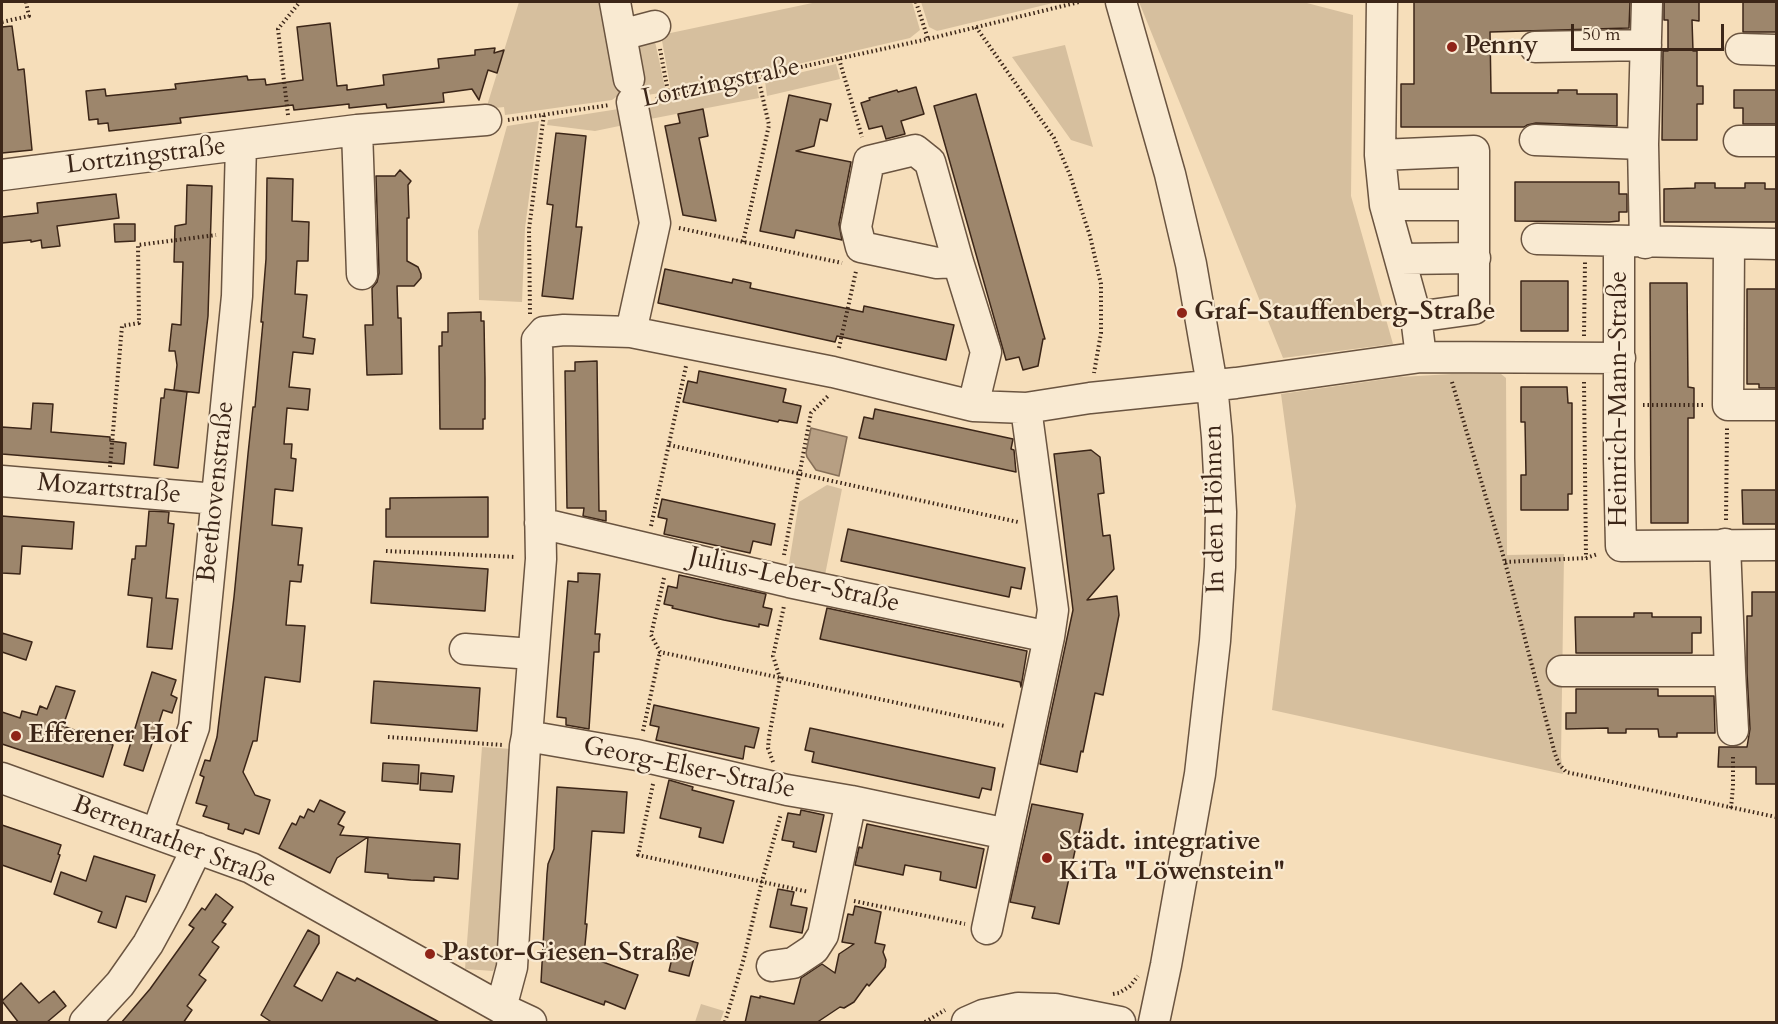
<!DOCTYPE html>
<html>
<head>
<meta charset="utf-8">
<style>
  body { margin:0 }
  #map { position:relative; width:1778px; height:1024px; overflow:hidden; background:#f6deba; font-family:Cardo,serif }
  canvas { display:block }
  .frame { position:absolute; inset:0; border:3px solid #3c2618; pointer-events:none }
  .scale { position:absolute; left:1571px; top:24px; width:153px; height:27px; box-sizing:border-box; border:3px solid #3c2618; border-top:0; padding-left:8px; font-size:18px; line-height:21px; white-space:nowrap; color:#3c2618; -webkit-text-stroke:4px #f9ead2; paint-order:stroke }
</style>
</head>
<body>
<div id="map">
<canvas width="1778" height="1024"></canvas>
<div class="frame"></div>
<div class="scale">50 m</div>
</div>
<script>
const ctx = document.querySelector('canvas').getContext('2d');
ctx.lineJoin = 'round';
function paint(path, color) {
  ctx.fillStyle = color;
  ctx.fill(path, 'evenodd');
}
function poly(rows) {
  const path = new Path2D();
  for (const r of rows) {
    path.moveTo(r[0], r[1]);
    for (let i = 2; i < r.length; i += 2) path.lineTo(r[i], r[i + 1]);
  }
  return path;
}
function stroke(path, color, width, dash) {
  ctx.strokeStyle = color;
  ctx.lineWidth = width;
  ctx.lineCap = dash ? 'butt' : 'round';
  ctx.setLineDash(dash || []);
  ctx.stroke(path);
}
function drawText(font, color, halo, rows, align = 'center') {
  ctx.font = font + ' Cardo,serif';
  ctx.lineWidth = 4.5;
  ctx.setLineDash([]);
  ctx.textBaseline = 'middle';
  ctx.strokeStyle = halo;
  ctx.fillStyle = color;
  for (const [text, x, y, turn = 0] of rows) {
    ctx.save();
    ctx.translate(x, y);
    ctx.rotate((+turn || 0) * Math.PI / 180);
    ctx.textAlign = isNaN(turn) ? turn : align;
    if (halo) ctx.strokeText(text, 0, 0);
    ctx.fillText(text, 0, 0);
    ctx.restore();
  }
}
const green = poly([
  [519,2,605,2,623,92,612,100,505,115,504,107,486,109],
  [817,2,912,2,920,30,910,38,686,90,671,91,661,35],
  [921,2,1057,2,937,31,929,27],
  [1139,2,1303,2,1353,15,1351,196,1393,344,1283,358],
  [654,37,666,92,641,96,631,42],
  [1065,45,1093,147,1071,140,1012,57],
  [836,64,840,79,767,96,765,81],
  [756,83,759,98,645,120,642,105,689,98],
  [625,108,629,124,595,131,547,125,548,120],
  [539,121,525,228,522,302,479,300,478,231,507,126],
  [1452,374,1501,374,1506,378,1507,555,1564,554,1561,757,1563,774,1272,710,1296,506,1281,394,1400,377],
  [827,485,842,489,825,575,789,564,799,502],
  [482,747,512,749,498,963,493,971,465,969],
  [701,1004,724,1011,720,1022,695,1022]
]);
const water = poly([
  [811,428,847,437,839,476,816,470,807,457,806,453,811,428]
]);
const building = poly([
  [1414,2,1630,2,1629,28,1490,32,1491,93,1558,93,1558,90,1577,90,1577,94,1617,94,1617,126,1536,123,1527,125,1524,127,1401,127,1401,84,1414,84,1414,2],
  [1664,2,1699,2,1699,21,1692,20,1693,51,1697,51,1697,86,1703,86,1703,104,1697,104,1697,140,1662,140,1663,51,1668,51,1668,20,1664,20,1664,2],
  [1743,2,1776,2,1776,32,1743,32,1743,2],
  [330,23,337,86,347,85,347,90,384,85,383,75,439,68,438,59,475,55,475,50,495,48,494,53,504,50,497,73,488,70,479,100,472,89,443,93,444,102,387,108,386,104,349,108,349,104,294,110,293,105,180,118,181,123,109,131,108,123,98,124,98,119,89,120,86,91,105,89,106,96,176,89,175,84,247,76,248,80,265,79,266,85,303,80,297,27,330,23],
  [12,26,18,70,24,69,32,150,2,153,2,27,12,26],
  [916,87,924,114,901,121,905,134,886,139,882,126,869,129,861,103,870,100,869,98,897,90,898,92,916,87],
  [1734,90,1776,90,1776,124,1743,124,1743,108,1734,108,1734,90],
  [976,94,1045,339,1043,339,1038,366,1023,370,1019,357,1006,360,934,106,976,94],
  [789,95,831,104,827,121,820,119,814,146,796,151,851,162,839,224,842,240,796,230,794,238,760,231,789,95],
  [703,109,708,136,699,138,716,221,683,215,665,126,680,123,678,114,703,109],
  [556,133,586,136,576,227,582,227,573,299,542,296,553,205,547,204,556,133],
  [400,170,411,181,408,185,409,218,407,218,407,261,418,267,421,274,421,278,414,286,397,286,398,318,401,318,402,374,367,375,365,325,373,325,372,288,377,282,379,273,376,176,395,176,400,170],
  [267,178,293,179,292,221,309,222,308,261,297,261,295,294,307,295,303,337,315,339,313,354,293,352,289,387,310,389,308,410,287,408,284,444,292,444,291,458,296,459,293,491,275,489,272,525,302,528,298,565,303,565,301,582,290,581,286,625,305,626,300,682,265,677,257,741,253,741,243,772,255,795,270,800,259,834,245,829,243,834,228,829,229,824,203,816,207,806,196,803,204,777,200,775,205,760,210,761,217,737,234,597,248,454,253,407,255,407,263,322,261,322,266,259,267,178],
  [1515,182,1619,182,1619,194,1627,194,1627,212,1619,212,1619,221,1609,222,1515,221,1515,182],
  [1695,183,1715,183,1715,188,1745,188,1745,183,1765,183,1765,189,1776,189,1776,222,1664,222,1664,189,1695,188,1695,183],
  [187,185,212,186,208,316,199,393,174,390,177,365,175,351,169,351,172,324,181,325,183,262,174,262,175,226,186,224,187,185],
  [116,194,119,218,57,226,60,246,42,248,41,240,31,242,31,240,2,243,2,217,38,213,37,203,116,194],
  [114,224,135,224,135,241,115,242,114,224],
  [665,269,732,283,733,279,751,283,750,288,863,312,864,306,954,325,946,360,837,336,835,342,658,303,665,269],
  [1521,281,1568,281,1568,331,1521,331,1521,281],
  [1650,283,1687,283,1688,387,1694,388,1694,418,1688,418,1688,523,1651,523,1650,283],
  [1747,289,1776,289,1776,388,1759,388,1759,384,1747,384,1747,289],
  [481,312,481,321,484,321,485,379,485,419,483,419,483,429,440,429,439,346,442,346,442,332,448,332,448,313,481,312],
  [597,361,599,511,606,511,606,521,583,516,584,508,567,508,565,371,575,371,575,362,597,361],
  [699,371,786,389,783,402,801,406,797,423,779,420,778,422,683,402,688,381,697,383,699,371],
  [1521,387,1567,387,1568,403,1572,403,1572,494,1568,494,1568,510,1521,510,1521,475,1526,475,1525,422,1521,422,1521,387],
  [165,389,187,392,178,468,154,465,161,398,164,398,165,389],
  [33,403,53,404,51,432,110,437,110,441,126,443,124,464,2,454,2,427,31,429,33,403],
  [875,409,1013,439,1011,449,1014,450,1016,472,859,438,864,417,873,419,875,409],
  [1091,450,1100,457,1104,493,1098,494,1103,536,1110,535,1114,569,1087,600,1117,596,1119,615,1103,695,1095,693,1083,752,1081,751,1077,772,1040,764,1073,610,1054,454,1091,450],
  [1742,490,1776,490,1776,524,1743,524,1742,490],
  [488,497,488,537,386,537,386,509,390,509,390,498,488,497],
  [662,499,775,524,771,545,753,541,750,553,664,534,667,519,658,517,662,499],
  [149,511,169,512,168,523,174,524,166,598,178,599,172,649,147,647,152,598,128,595,132,559,135,559,136,546,146,546,149,511],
  [2,516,74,522,72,549,22,546,20,574,2,573,2,516],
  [848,529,1025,568,1021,589,1011,587,1009,597,841,561,848,529],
  [374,561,488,569,485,611,371,603,374,561],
  [578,573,600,574,595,634,600,634,599,643,599,652,594,652,589,729,566,725,566,718,557,717,568,581,578,582,578,573],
  [679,575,766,594,763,607,772,609,768,626,759,624,759,627,724,620,672,608,673,606,664,604,668,586,677,588,679,575],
  [1752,592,1776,592,1776,784,1756,784,1756,767,1718,767,1719,747,1747,747,1750,729,1747,673,1747,616,1752,616,1752,592],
  [827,608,1027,651,1021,687,1020,682,820,639,827,608],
  [1634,613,1652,613,1652,617,1701,617,1701,633,1692,633,1692,653,1576,653,1575,617,1634,617,1634,613],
  [2,633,32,642,26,660,2,652,2,633],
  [152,672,176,680,171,695,177,698,172,713,163,710,143,771,124,765,152,672],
  [374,681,480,688,477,731,371,723,374,681],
  [56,686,75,691,63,726,80,732,79,735,113,745,103,777,2,744,2,712,20,718,22,711,37,715,40,706,47,709,56,686],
  [1576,689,1658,689,1658,696,1714,696,1715,733,1677,733,1677,737,1659,737,1658,729,1626,729,1626,733,1608,733,1608,728,1566,729,1566,713,1576,713,1576,689],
  [654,705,759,728,754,748,745,746,743,759,656,740,659,727,650,725,654,705],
  [810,728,995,768,991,790,982,788,979,798,812,762,814,752,805,750,810,728],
  [383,763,419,765,418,784,382,781,383,763],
  [421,773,454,776,452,792,420,790,421,773],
  [669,780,693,787,692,790,734,801,723,843,699,837,701,828,660,818,669,780],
  [557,787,627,792,624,833,592,831,585,924,587,924,584,955,638,975,625,1009,605,1001,604,1005,541,982,547,874,548,864,554,849,557,787],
  [320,800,345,812,338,824,344,827,340,835,460,844,458,879,434,877,434,881,411,880,388,878,388,874,365,872,368,837,337,858,330,873,279,848,292,823,296,825,300,816,304,818,308,809,314,812,320,800],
  [1032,804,1083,814,1059,924,1032,918,1035,907,1010,902,1032,804],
  [801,810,824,815,816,852,793,847,794,842,782,840,788,813,800,815,801,810],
  [867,824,984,849,976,888,940,880,941,872,905,865,903,875,855,865,859,847,862,848,867,824],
  [2,825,61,845,58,854,60,855,51,882,2,865,2,825],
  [94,856,155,875,146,902,126,896,116,928,98,922,102,912,54,894,61,872,86,881,94,856],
  [778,889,794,892,791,905,807,908,802,933,770,927,778,889],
  [216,894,233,907,222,922,226,924,212,942,219,947,199,975,206,980,187,1006,192,1010,183,1023,121,1023,150,989,194,928,189,925,202,908,205,910,216,894],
  [855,906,881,912,875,943,885,945,883,952,886,960,885,967,869,986,867,984,854,1002,844,1008,840,1007,816,1023,745,1023,751,996,760,998,760,996,794,1004,801,978,822,964,835,973,839,954,854,944,842,942,848,914,853,915,855,906],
  [308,930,319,936,319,943,294,986,322,1001,337,972,355,981,357,978,441,1023,273,1023,261,1015,308,930],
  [677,937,698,943,689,976,669,971,677,937],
  [21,983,39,1003,54,991,66,1006,46,1023,19,1023,2,1001,21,983]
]);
const path = poly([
  [916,2,928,39],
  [2,22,29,16,26,2],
  [976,27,1054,138,1070,175,1090,236,1101,284,1101,333,1094,373],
  [660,49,669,97],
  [839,59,862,137],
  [656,99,928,39,1079,2],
  [288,115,278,29,299,3,299,2],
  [508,120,610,105],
  [679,228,842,263],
  [743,242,769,125,758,77],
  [530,314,529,229,544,114],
  [1584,336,1585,262],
  [839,348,856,271],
  [1452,382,1505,562,1555,754,1559,764,1566,772,1776,817],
  [1584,382,1586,558],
  [1643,405,1704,405],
  [669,445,1018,522],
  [110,467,122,326,139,323,138,245,216,235],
  [1726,520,1727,428],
  [651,526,686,366],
  [386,551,516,557],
  [784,555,811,413,828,396],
  [1505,562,1586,558,1598,554],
  [664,578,651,635,660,652,1005,726],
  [643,731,660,652],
  [388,737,503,745],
  [773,762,768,748,769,737,780,678,773,656,784,606],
  [653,784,638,855,809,892],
  [1731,808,1733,786,1733,755],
  [854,901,965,924],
  [1113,994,1119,993,1130,986,1138,976],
  [725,1022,744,958,762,881,781,814],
  [925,1022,945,1010]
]);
const minor = poly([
  [615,2,629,79],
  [1121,2,1170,174,1191,264,1212,385,1217,437,1221,512,1220,567,1215,641,1200,774,1166,965,1154,1022],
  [1382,2,1380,155,1385,205,1416,317,1421,357],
  [621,35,655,26],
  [1535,47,1646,45],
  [1741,49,1776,50],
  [357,130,362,274],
  [1535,140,1643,144],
  [1739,141,1776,141],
  [1380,155,1474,151,1474,309,1416,317],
  [2,175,357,130,486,120],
  [1385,205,1474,205],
  [1537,239,1776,244],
  [1619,241,1619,458,1621,546,1776,545],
  [1645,243,1643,144,1647,2],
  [1729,244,1728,405,1776,405],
  [1401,259,1475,258],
  [958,262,937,263,861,247,856,227,869,161,915,150,930,162,958,262,986,352,973,406],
  [631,332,655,223,632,102],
  [2,481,216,499],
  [540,523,789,582,1049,637],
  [465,649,532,654],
  [1562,671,1730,671,1725,544],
  [1730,671,1733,730],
  [527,736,637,755,787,790,851,801,1007,834],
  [2,778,251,868,501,1008,531,1022],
  [157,833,194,727,237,296,241,145],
  [987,929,1049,637,1053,610,1026,408],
  [772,966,793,963,814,949,823,935,851,801],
  [501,1008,512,967,525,746,527,736,541,559,537,340,544,332,564,330,631,332,833,372,973,406,1026,408,1090,398,1236,383,1421,357,1620,358],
  [85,1022,120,984,148,944,172,900,197,848],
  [967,1022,983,1015,1018,1008,1055,1009,1120,1022]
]);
const markers = [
  [1452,47,6,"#8f2418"],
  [1182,313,6,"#8f2418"],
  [16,736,6,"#8f2418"],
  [1047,858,6,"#8f2418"],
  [430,954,6,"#8f2418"]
];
const poiNames = [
  ["Penny",1464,47],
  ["Graf-Stauffenberg-Straße",1194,313],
  ["Efferener Hof",28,736],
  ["Städt. integrative",1059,843],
  ["KiTa \"Löwenstein\"",1059,873],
  ["Pastor-Giesen-Straße",442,954]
];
const streetNames = [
  ["Lortzingstraße",721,84,-12],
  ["Lortzingstraße",146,157,-7],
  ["Heinrich-Mann-Straße",1620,399,-90],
  ["Mozartstraße",109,490,5],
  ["Beethovenstraße",217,492,-84],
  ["In den Höhnen",1216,509,-91],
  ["Julius-Leber-Straße",794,581,13],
  ["Georg-Elser-Straße",689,769,12],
  ["Berrenrather Straße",174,843,21]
];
paint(green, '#d6bf9e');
paint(water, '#b79f83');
stroke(water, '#866f58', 1.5);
paint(building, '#9d866c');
stroke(building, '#3c2618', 1.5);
stroke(minor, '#6a5440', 33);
stroke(path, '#3c2618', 4, [1.5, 3]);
stroke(minor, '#f9ead2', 30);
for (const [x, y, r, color] of markers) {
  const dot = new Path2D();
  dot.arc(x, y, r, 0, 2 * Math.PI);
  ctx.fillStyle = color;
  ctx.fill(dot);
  stroke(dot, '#f9ead2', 2);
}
drawText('bold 26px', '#3c2618', '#f9ead2', poiNames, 'left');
drawText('26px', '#3c2618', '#f9ead2', streetNames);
</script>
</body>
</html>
